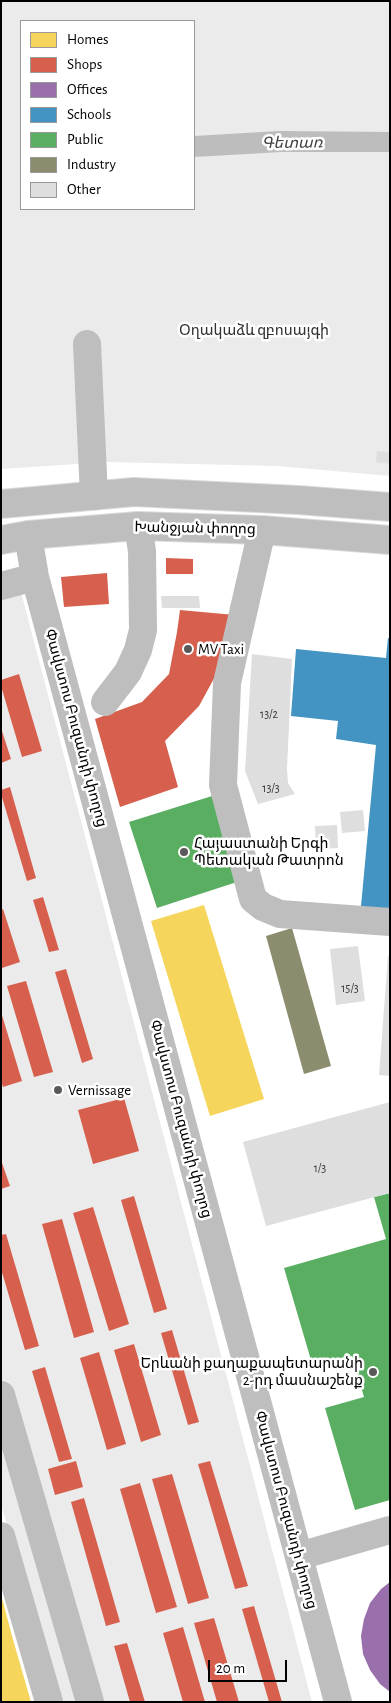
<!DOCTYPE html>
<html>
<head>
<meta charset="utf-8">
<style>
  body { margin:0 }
  #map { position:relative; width:391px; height:1703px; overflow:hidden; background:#fff; font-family:"Alegreya Sans",sans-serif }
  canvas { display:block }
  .frame { position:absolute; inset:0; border:2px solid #000; pointer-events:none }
  .legend { position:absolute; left:20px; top:20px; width:175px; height:190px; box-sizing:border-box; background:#fff; border:1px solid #999; margin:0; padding:6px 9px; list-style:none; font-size:15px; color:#000 }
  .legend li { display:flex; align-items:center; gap:10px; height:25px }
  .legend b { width:25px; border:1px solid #999 }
  .scale { position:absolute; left:208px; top:1660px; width:79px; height:22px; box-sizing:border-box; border:2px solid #000; border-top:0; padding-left:6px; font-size:15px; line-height:18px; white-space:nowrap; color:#000; -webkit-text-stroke:4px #fff; paint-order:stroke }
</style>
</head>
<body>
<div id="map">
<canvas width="391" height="1703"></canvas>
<div class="frame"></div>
<ul class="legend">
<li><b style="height:14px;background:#f6d55c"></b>Homes</li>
<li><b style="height:14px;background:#d6604d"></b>Shops</li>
<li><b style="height:14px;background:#9970ab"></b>Offices</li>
<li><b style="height:14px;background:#4393c3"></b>Schools</li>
<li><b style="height:14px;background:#5aae61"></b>Public</li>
<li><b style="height:14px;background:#8c8c6e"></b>Industry</li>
<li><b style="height:14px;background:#dedede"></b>Other</li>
</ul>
<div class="scale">20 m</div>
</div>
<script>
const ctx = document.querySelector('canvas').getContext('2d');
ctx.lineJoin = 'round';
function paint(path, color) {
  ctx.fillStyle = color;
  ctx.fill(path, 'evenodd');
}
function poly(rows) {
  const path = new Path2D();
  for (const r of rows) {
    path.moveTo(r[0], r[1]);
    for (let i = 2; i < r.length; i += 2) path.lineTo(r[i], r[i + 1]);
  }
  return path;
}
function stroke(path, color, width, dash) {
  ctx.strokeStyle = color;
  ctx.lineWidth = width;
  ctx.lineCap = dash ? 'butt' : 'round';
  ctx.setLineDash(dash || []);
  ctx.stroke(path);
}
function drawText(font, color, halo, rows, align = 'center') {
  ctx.font = font + ' "Alegreya Sans","Noto Sans Armenian",sans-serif';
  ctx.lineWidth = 5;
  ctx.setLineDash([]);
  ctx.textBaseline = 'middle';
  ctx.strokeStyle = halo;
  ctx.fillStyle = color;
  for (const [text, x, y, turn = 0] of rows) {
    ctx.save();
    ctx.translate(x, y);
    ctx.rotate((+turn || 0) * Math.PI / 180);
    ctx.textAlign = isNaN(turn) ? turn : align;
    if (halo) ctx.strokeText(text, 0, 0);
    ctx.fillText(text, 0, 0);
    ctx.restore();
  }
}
const green = poly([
  [1,1,390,1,390,476,278,466,107,462,1,469],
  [21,21,194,21,194,209,21,209],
  [21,592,312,1702,57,1702,1,1504,1,597]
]);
const water = poly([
  [279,131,390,132,390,152,282,152,194,157,194,136]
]);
const homes = poly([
  [204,905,264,1099,210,1116,151,921],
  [2,1598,12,1636,31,1702,1,1702]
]);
const shops = poly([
  [166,558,193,559,193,574,166,574],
  [107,573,109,604,64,607,61,577],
  [180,610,235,615,217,673,199,706,165,741,178,787,120,807,95,719,142,702,169,674,177,632],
  [19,674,42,751,22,757,1,686,1,680],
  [1,728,11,759,1,763],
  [10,787,36,878,27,881,1,794,1,790],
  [43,897,59,950,49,952,33,900],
  [3,909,20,962,2,968,1,910],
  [66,969,93,1059,82,1063,55,972],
  [26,981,53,1072,34,1077,7,986],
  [1,1012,22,1081,3,1087,1,1081],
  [124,1098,139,1151,93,1164,78,1110],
  [1,1160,10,1186,1,1189],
  [134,1196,167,1309,154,1313,121,1200],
  [93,1207,129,1324,109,1331,73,1213],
  [62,1219,94,1332,74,1338,42,1224],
  [6,1234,39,1346,25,1350,1,1269,1,1235],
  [172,1330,199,1422,188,1425,161,1333],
  [134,1344,161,1435,141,1442,114,1350],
  [99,1352,126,1444,107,1450,80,1358],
  [45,1367,72,1459,59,1462,32,1371],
  [76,1461,83,1487,55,1495,48,1469],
  [210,1461,248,1586,235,1589,198,1464],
  [172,1474,209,1598,188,1604,152,1479],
  [140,1483,177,1607,156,1613,120,1489],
  [84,1498,120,1622,106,1626,71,1502],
  [254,1606,282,1702,269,1702,242,1609],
  [214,1618,239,1702,217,1702,194,1623],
  [183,1627,205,1702,183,1702,163,1633],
  [127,1643,145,1702,130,1702,114,1646]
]);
const offices = poly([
  [390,1582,390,1692,380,1684,370,1670,363,1654,361,1636,364,1619,370,1603,381,1589]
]);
const schools = poly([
  [388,638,390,638,390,920,360,917,376,745,336,739,338,721,291,716,296,649,386,658]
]);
const public = poly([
  [212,796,240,881,157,908,129,822],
  [390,1193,390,1500,355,1510,325,1408,364,1397,352,1356,313,1367,284,1268,386,1239,374,1197]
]);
const industry = poly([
  [292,928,331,1066,304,1074,266,936]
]);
const building = poly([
  [377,451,390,452,390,464,376,462],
  [161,596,199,596,200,608,162,608],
  [252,654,292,659,287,769,288,783,295,794,258,804,245,771],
  [363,810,365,831,342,833,340,812],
  [337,825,338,848,316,849,315,826],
  [358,946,365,1001,336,1005,330,949],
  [388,956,390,956,390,1076,379,1075],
  [390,1102,390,1193,266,1226,243,1142]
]);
const minor = poly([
  [87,344,94,496],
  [262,530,227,683,223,785,253,899,263,907,280,914,390,922],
  [28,535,35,577,338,1702],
  [1,586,35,577],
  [105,702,128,672,138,650,143,630,142,551,138,526],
  [1,1395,90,1702],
  [1,1536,49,1702],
  [299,1556,390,1530]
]);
const major = poly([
  [1,504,134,492,298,500,390,507],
  [1,540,28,535,138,526,262,530,390,540]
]);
const markers = [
  [188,649,5,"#595959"],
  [184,852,5,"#595959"],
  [58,1090,5,"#595959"],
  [373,1372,5,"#595959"]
];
const numberNames = [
  ["13/2",269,714],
  ["13/3",271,788],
  ["15/3",350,988],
  ["1/3",320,1168]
];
const parkNames = [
  ["Օղակաձև զբոսայգի",254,330]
];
const streetNames = [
  ["Խանջյան փողոց",195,528,1],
  ["Փավստոս Բուզանդի փողոց",76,728,75],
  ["Փավստոս Բուզանդի փողոց",181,1119,75],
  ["Փավստոս Բուզանդի փողոց",286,1510,75]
];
const poiNames = [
  ["MV Taxi",198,649],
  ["Հայաստանի Երգի",194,843],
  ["Պետական Թատրոն",194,860],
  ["Vernissage",68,1090],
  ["Երևանի քաղաքապետարանի",363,1363,"right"],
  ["2-րդ մասնաշենք",363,1380,"right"]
];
const waterNames = [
  ["Գետառ",292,143,-1]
];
paint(green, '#ebebeb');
paint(water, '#bdbdbd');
paint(homes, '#f6d55c');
paint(shops, '#d6604d');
paint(offices, '#9970ab');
paint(schools, '#4393c3');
paint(public, '#5aae61');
paint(industry, '#8c8c6e');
paint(building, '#dedede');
stroke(major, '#dbdbdb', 30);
stroke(minor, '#bebebe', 28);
stroke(major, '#bebebe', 28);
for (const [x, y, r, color] of markers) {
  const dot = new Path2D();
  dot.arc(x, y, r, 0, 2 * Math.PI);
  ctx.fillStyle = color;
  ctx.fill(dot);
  stroke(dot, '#fff', 2);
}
drawText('12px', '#383838', null, numberNames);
drawText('15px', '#313131', '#fff', parkNames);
drawText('15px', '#000', '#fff', streetNames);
drawText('15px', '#000', '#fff', poiNames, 'left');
drawText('italic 16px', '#424242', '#fff', waterNames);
</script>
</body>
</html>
